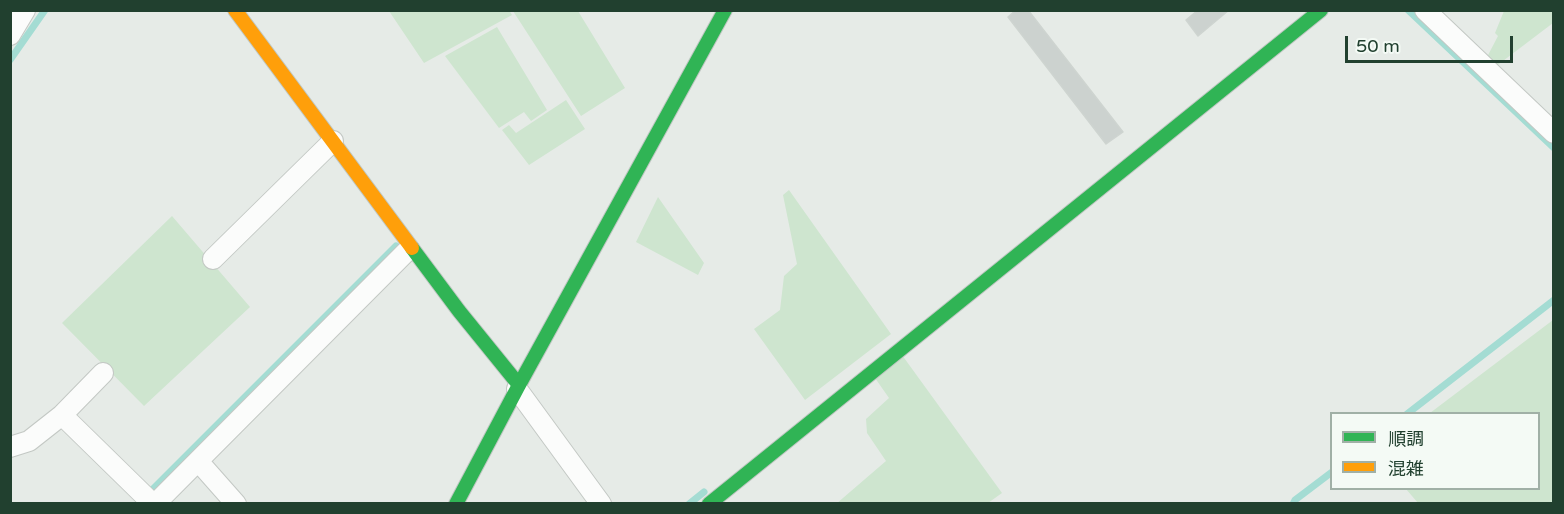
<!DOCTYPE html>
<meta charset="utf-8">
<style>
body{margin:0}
#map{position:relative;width:1564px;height:514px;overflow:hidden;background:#e6ebe7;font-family:"Varela Round","Noto Sans JP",sans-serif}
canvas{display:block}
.frame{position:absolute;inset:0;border:12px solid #21402f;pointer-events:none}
.legend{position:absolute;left:1330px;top:412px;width:210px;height:78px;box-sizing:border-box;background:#f4faf5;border:2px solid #a0b0a6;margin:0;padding:8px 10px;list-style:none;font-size:18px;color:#21402f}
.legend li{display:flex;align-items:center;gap:12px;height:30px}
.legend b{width:30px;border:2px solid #a0b0a6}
.scale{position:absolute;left:1345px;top:36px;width:168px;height:27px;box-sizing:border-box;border:3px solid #21402f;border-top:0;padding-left:8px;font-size:18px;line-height:21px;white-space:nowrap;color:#21402f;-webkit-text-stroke:4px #f4faf5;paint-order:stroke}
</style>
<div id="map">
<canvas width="1564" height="514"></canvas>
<div class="frame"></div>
<ul class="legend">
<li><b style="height:8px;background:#30b455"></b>順調</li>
<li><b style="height:8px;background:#ff9f0a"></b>混雑</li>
</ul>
<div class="scale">50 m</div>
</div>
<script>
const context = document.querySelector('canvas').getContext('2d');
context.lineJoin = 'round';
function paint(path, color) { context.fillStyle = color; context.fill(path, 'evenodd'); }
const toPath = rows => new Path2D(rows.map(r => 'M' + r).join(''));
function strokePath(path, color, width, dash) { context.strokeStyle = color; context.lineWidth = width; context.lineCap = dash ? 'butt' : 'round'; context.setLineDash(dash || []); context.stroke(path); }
paint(toPath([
 [509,10,512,15,424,63,389,11],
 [513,11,578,11,625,88,581,116],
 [1504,11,1553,11,1553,23,1495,67,1486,59,1498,36,1495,33],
 [497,27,547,110,531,121,524,112,499,128,445,56],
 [566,100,585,129,529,165,502,130,509,125,516,133],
 [789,190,891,334,805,400,754,329,780,310,784,276,797,264,783,195],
 [658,197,704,263,698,275,636,242],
 [172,216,250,307,144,406,62,323],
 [1553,320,1553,503,1418,503,1406,489,1538,488,1538,414,1430,413],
 [902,355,1002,493,988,503,836,504,886,461,867,433,866,419,889,398,875,378]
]), '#cee5cf');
strokePath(toPath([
 [1408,10,1554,148],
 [10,60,45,10],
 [1407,414,1554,300],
 [147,495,396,246],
 [689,504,704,492],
 [1293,504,1295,500,1332,472]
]), '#a4dcd3', 7);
const building = toPath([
 [1016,10,1028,10,1123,132,1106,144,1008,17,1016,10],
 [1198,10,1229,10,1198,36,1186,20,1198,10]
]);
paint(building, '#ccd2cf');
strokePath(building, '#ced4d0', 1.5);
const street = toPath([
 [1425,10,1554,133],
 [10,35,25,10],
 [213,259,333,141],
 [517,389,601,504],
 [62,415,103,373],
 [10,447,29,441,62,415,153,504],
 [198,461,236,504],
 [155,504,409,249]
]);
const fast = toPath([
 [412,248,459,311,519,385],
 [456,504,519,385,725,10],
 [709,504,1321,10]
]);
const slow = toPath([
 [235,10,412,248]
]);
strokePath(street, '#c3c8c4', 22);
strokePath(fast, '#bfc7c2', 16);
strokePath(slow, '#bfc7c2', 16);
strokePath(street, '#fbfcfb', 20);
strokePath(fast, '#30b455', 14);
strokePath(slow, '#ff9f0a', 14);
</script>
